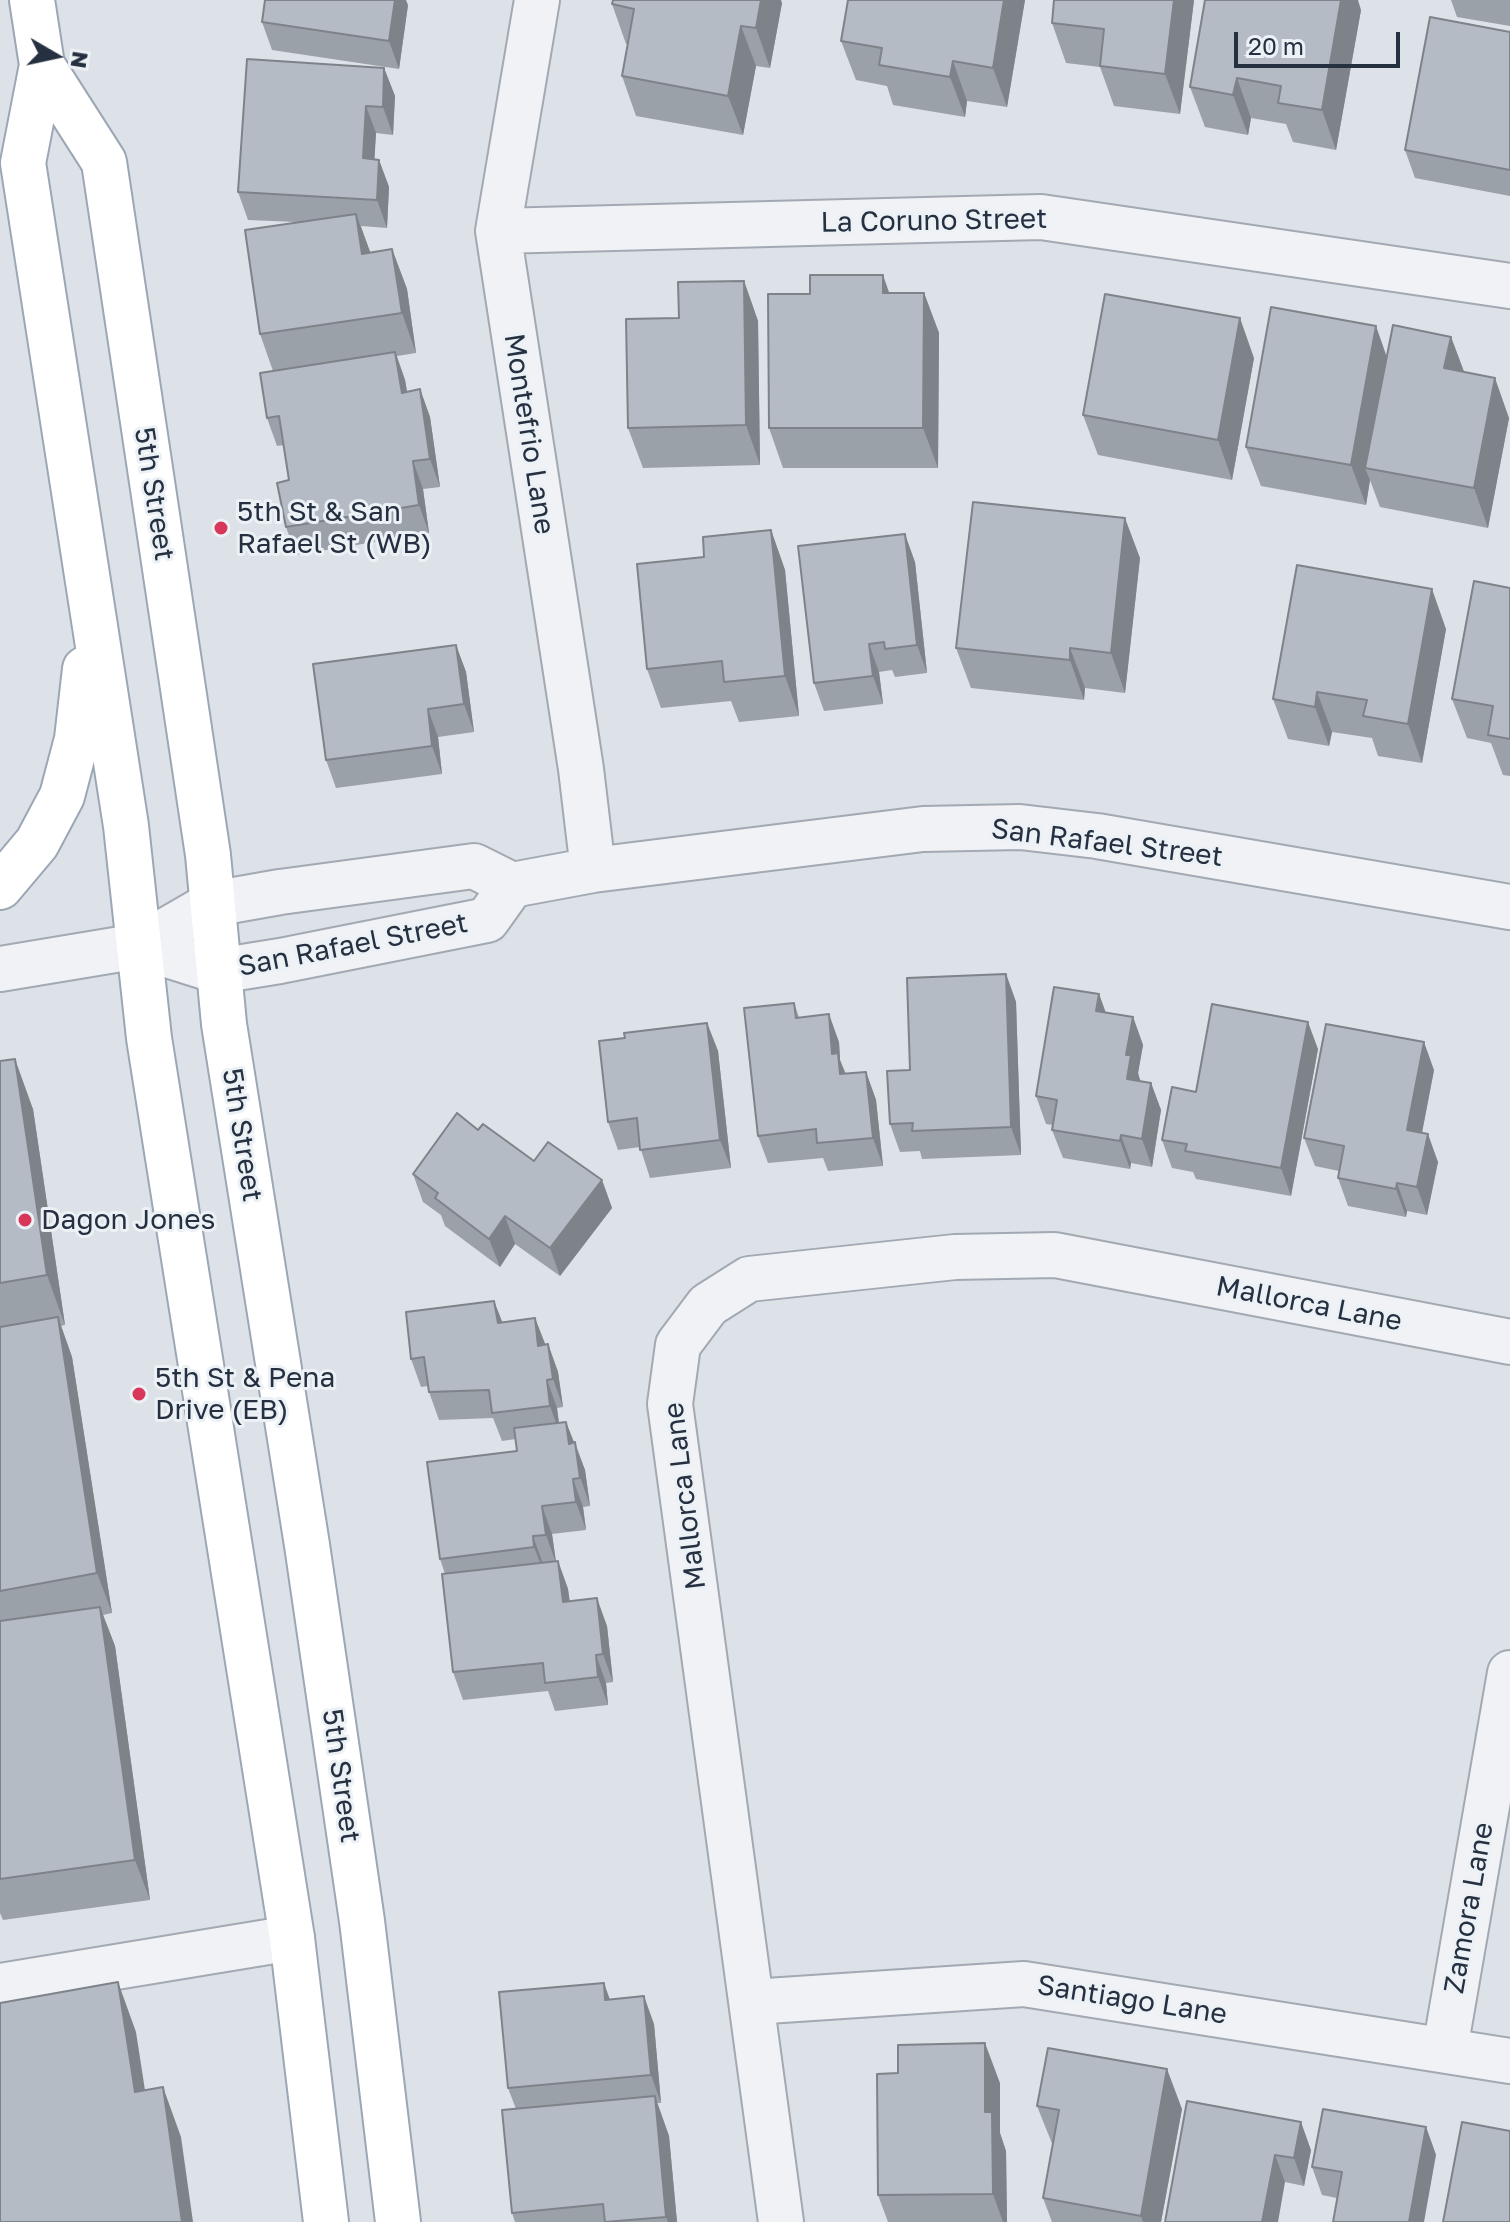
<!DOCTYPE html>
<style>
body{margin:0}
#map{position:relative;width:1510px;height:2222px;overflow:hidden;background:#dde2e8;font-family:"Golos Text",sans-serif}
canvas{display:block}
.north{position:absolute;left:16px;top:16px;width:80px;height:80px;-webkit-text-stroke:6px #ecf1f6;paint-order:stroke;rotate:99deg;font-size:22px;font-weight:700;line-height:32px;text-align:center;color:#253040}
.north::after{content:'';display:block;margin:auto;width:28px;height:36px;background:#253040;clip-path:polygon(50% 0,100% 100%,50% 72%,0 100%)}
.scale{position:absolute;left:1234px;top:32px;width:166px;height:36px;box-sizing:border-box;border:4px solid #253040;border-top:0;padding-left:10px;font-size:24px;line-height:28px;white-space:nowrap;color:#253040;-webkit-text-stroke:6px #ecf1f6;paint-order:stroke}
</style>
<div id="map">
<canvas width="1510" height="2222"></canvas>
<div class="north">N</div>
<div class="scale">20 m</div>
</div>
<script>
const context = document.querySelector('canvas').getContext('2d');
context.lineJoin = 'round';
const toPath = rows => new Path2D(rows.map(r => 'M' + r).join(''));
function strokePath(path, color, width, dash) { context.strokeStyle = color; context.lineWidth = width; context.lineCap = dash ? 'butt' : 'round'; context.setLineDash(dash || []); context.stroke(path); }
function paint(path, color) { context.fillStyle = color; context.fill(path, 'evenodd'); }
function write(font, color, halo, rows, align = 'center') {
  context.font = font + ' "Golos Text",sans-serif'; context.lineWidth = 6; context.setLineDash([]); context.textBaseline = 'middle'; context.strokeStyle = halo; context.fillStyle = color; for (const [text, x, y, turn = 0] of rows) {
    context.save(); context.translate(x, y); context.rotate((+turn || 0) * Math.PI / 180); context.textAlign = isNaN(turn) ? turn : align; if (halo) context.strokeText(text, 0, 0); context.fillText(text, 0, 0); context.restore();
  }
}
const minor = toPath([
 [537,0,498,231,581,769,593,870],
 [498,231,1041,217,1510,286],
 [139,946,218,971,280,961,487,920,512,885],
 [0,969,139,946,212,904,280,892,474,866,512,885,593,870,923,829,1020,827,1097,836,1510,907],
 [0,1986,292,1938],
 [752,2002,1024,1984,1510,2061],
 [1445,2049,1510,1673],
 [781,2222,670,1404,678,1345,708,1305,749,1279,955,1257,1055,1255,1510,1342]
]);
const major = toPath([
 [32,0,42,65,23,163,126,826,149,1038,292,1938,326,2222],
 [42,65,104,162,208,855,224,1024,307,1545,362,1921,398,2222],
 [0,887,37,843,62,796,77,739,85,669]
]);
strokePath(minor, '#a2a9b2', 48);
strokePath(major, '#9ba7b5', 48);
strokePath(minor, '#f0f2f6', 44);
strokePath(major, '#fff', 44);
paint(toPath([
 [848,0,1025,0,1007,107,967,101,965,117,893,105,887,86,856,80,841,41],
 [1194,0,1180,114,1114,106,1100,67,1066,63,1052,23],
 [1451,0,1510,0,1510,26,1457,17],
 [782,3,770,68,756,66,743,135,636,116,622,76,628,44,626,44,612,4],
 [408,5,399,69,272,50,262,22],
 [1361,10,1336,150,1293,142,1286,124,1251,118,1248,135,1205,127,1190,87],
 [1510,32,1510,196,1415,178,1405,150],
 [384,68,395,96,393,135,376,133,374,159,379,160,389,187,387,228,361,226,370,253,392,249,407,289,416,353,397,356,405,380,407,392,420,389,430,417,440,487,423,489,429,533,296,555,286,527,289,480,284,445,277,446,267,418,273,371,260,334,296,222,248,220,238,192],
 [744,281,758,321,760,465,643,468,628,428,679,318],
 [889,293,924,293,939,333,938,468,783,468,769,428],
 [1451,337,1464,372,1509,418,1488,528,1380,507,1370,480,1366,505,1261,486,1246,447,1387,356],
 [1254,358,1232,480,1098,455,1083,415],
 [771,530,785,570,799,716,739,722,731,701,661,708,647,669,704,557],
 [1140,558,1125,693,1085,688,1084,700,971,688,956,648],
 [915,562,927,673,895,677,892,670,879,672,883,704,824,711,814,683],
 [1510,588,1510,776,1503,775,1491,743,1467,738,1452,699],
 [1446,629,1422,763,1378,756,1372,738,1332,732,1329,746,1288,739,1273,699],
 [456,645,466,672,474,732,438,737,442,774,336,788,326,760],
 [1006,974,1016,1002,1021,1155,922,1159,920,1151,900,1152,890,1124,910,1070],
 [1099,994,1106,1013,1133,1017,1143,1045,1138,1073,1140,1081,1151,1083,1161,1110,1152,1167,1131,1163,1130,1169,1063,1158,1052,1130,1053,1125,1046,1124,1036,1096],
 [794,1003,799,1017,839,1042,840,1060,846,1074,866,1072,876,1100,883,1166,828,1171,823,1158,768,1163,758,1136],
 [707,1023,718,1051,731,1168,650,1178,640,1147,618,1150,608,1122,625,1038],
 [1318,1049,1291,1196,1196,1179,1193,1172,1172,1168,1162,1140,1196,1092],
 [0,1061,33,1109,65,1325,61,1326,72,1357,112,1613,103,1615,115,1646,150,1900,3,1920,0,1913],
 [1434,1070,1422,1133,1438,1162,1427,1215,1407,1211,1406,1217,1348,1206,1338,1178,1339,1171,1315,1166,1304,1138],
 [478,1130,534,1161,602,1180,612,1208,560,1276,515,1244,500,1267,445,1226,441,1215,423,1202,413,1174],
 [494,1301,502,1322,535,1318,545,1345,548,1344,558,1372,563,1407,557,1408,559,1423,566,1422,574,1443,575,1442,585,1470,590,1506,583,1507,586,1530,552,1534,556,1561,558,1561,568,1589,570,1602,607,1626,613,1682,606,1683,608,1705,555,1711,548,1691,463,1700,453,1672,445,1574,440,1559,517,1451,516,1439,502,1441,493,1418,439,1420,429,1392,428,1386,421,1387,411,1359],
 [610,1999,654,2024,661,2103,657,2103,669,2136,677,2222,515,2222,512,2213,516,2109,508,2088],
 [1000,2083,1000,2133,1006,2151,1007,2222,888,2222,878,2195],
 [1187,2101,1311,2150,1304,2186,1285,2182],
 [1037,2106,1182,2109,1161,2222,1052,2222,1043,2198,1053,2146],
 [1426,2127,1436,2155,1337,2198,1322,2195,1312,2167]
]), '#9ba1a9');
paint(toPath([
 [395,0,406,0,408,5,399,69,389,41],
 [761,0,781,0,782,3,770,68,756,28],
 [1004,0,1025,0,1007,107,993,68],
 [1174,0,1194,0,1180,114,1165,74],
 [1341,0,1358,0,1361,10,1336,150,1322,110],
 [741,26,756,66,743,135,728,96],
 [953,61,967,101,965,117,950,77],
 [384,68,395,96,393,135,383,107],
 [1237,78,1251,118,1248,135,1233,95],
 [366,106,376,133,373,186,363,158],
 [379,160,389,187,387,228,377,200],
 [356,214,371,254,362,254],
 [392,249,407,289,416,353,402,313],
 [883,275,897,315,883,293],
 [744,281,758,321,760,465,746,425],
 [924,293,939,333,938,468,923,428],
 [1240,318,1254,358,1232,480,1218,440],
 [1376,326,1390,366,1365,468,1370,480,1366,505,1351,465],
 [1451,337,1466,377,1444,368],
 [395,352,405,380,412,421,402,393],
 [1495,378,1509,418,1488,528,1474,488],
 [420,389,430,417,440,487,430,459],
 [413,461,423,489,429,533,419,505],
 [1125,518,1140,558,1125,693,1111,653],
 [771,530,785,570,799,716,785,676],
 [905,534,915,562,927,673,917,645],
 [1432,589,1446,629,1422,763,1408,724],
 [869,644,879,672,883,704,873,676],
 [456,645,466,672,474,732,464,704],
 [1070,648,1085,688,1084,700,1070,660],
 [1317,692,1332,732,1329,746,1315,707],
 [428,709,438,737,442,774,432,746],
 [1006,974,1016,1002,1021,1155,1011,1127],
 [1099,994,1109,1022,1096,1011],
 [829,1014,839,1042,840,1060,848,1081,851,1102,832,1054],
 [1133,1017,1143,1045,1138,1073,1141,1083,1127,1079,1126,1055],
 [1308,1022,1318,1049,1291,1196,1281,1168],
 [707,1023,718,1051,731,1168,720,1140],
 [1424,1042,1434,1070,1417,1158,1407,1130],
 [15,1059,33,1109,65,1325,47,1275],
 [866,1072,876,1100,883,1166,873,1138],
 [1151,1083,1161,1110,1152,1167,1142,1139],
 [1428,1134,1438,1162,1427,1215,1417,1187],
 [1121,1135,1131,1163,1130,1169,1120,1141],
 [602,1180,612,1208,560,1276,550,1248],
 [1397,1183,1407,1211,1406,1217,1396,1189],
 [505,1216,515,1244,500,1267,489,1239],
 [494,1301,505,1329,498,1323],
 [58,1317,72,1357,112,1613,97,1573],
 [535,1318,546,1346,538,1346],
 [548,1344,558,1372,563,1407,553,1379],
 [547,1380,557,1408,560,1434,550,1406],
 [566,1422,585,1470,590,1506,569,1444],
 [573,1479,583,1507,586,1530,576,1502],
 [542,1506,552,1534,556,1563,546,1535],
 [533,1536,543,1564,545,1575,534,1547],
 [558,1561,568,1589,573,1630,563,1602],
 [597,1598,607,1626,613,1682,603,1654],
 [100,1607,115,1646,150,1900,135,1860],
 [596,1655,606,1683,608,1705,598,1677],
 [118,1982,136,2032,153,2142,135,2092],
 [604,1983,614,2011,605,2000],
 [644,1996,654,2024,661,2103,651,2075],
 [985,2043,1000,2083,1000,2133,1006,2151,1007,2222,1003,2222,993,2194,985,2112],
 [1167,2069,1182,2109,1161,2222,1143,2222,1141,2216],
 [163,2087,181,2137,193,2222,182,2222],
 [655,2096,669,2136,677,2222,668,2222,666,2217],
 [1301,2122,1311,2150,1304,2186,1294,2158],
 [1426,2127,1436,2155,1424,2222,1409,2222],
 [1275,2155,1285,2182,1278,2222,1262,2222]
]), '#7e838a');
const building = toPath([
 [265,0,395,0,389,41,262,22,265,0],
 [613,0,761,0,756,28,741,26,728,96,622,76,634,9,612,4,613,0],
 [848,0,1004,0,993,68,953,61,950,77,879,65,882,48,841,41,848,0],
 [1054,0,1174,0,1165,74,1100,66,1104,29,1052,23,1054,0],
 [1205,0,1341,0,1322,110,1278,103,1281,86,1237,78,1233,95,1190,87,1205,0],
 [1430,17,1510,32,1510,170,1405,150,1430,17],
 [247,59,384,68,383,107,366,106,363,158,379,160,377,200,238,192,247,59],
 [356,214,362,254,392,249,402,313,260,334,245,230,356,214],
 [810,275,883,275,883,293,924,293,923,428,769,428,768,294,810,294,810,275],
 [744,281,746,425,628,428,626,319,679,318,678,282,744,281],
 [1105,294,1240,318,1218,440,1083,415,1105,294],
 [1271,307,1376,326,1351,465,1246,447,1271,307],
 [1393,325,1451,337,1444,368,1495,378,1474,488,1365,468,1393,325],
 [395,352,402,393,420,389,430,459,413,461,419,505,286,527,277,483,289,480,279,416,267,418,260,373,395,352],
 [973,502,1125,518,1111,653,1070,648,1070,660,956,648,973,502],
 [771,530,785,676,724,682,722,661,647,669,637,564,704,557,703,537,771,530],
 [905,534,917,645,885,649,884,642,869,644,873,676,814,683,798,546,905,534],
 [1297,565,1432,589,1408,724,1363,716,1367,700,1317,692,1315,707,1273,699,1297,565],
 [1474,581,1510,588,1510,739,1488,735,1493,706,1452,699,1474,581],
 [456,645,464,704,428,709,432,746,326,760,313,664,456,645],
 [1006,974,1011,1127,912,1131,913,1123,890,1124,887,1071,910,1070,907,978,1006,974],
 [1054,987,1099,994,1096,1011,1133,1017,1126,1055,1131,1055,1127,1079,1151,1083,1142,1139,1121,1135,1120,1141,1052,1130,1057,1100,1036,1096,1054,987],
 [794,1003,796,1018,829,1014,832,1054,838,1053,840,1074,866,1072,873,1138,817,1143,816,1129,758,1136,744,1008,794,1003],
 [1212,1004,1308,1022,1281,1168,1185,1151,1187,1144,1162,1140,1172,1087,1196,1092,1212,1004],
 [707,1023,720,1140,640,1150,637,1118,608,1122,599,1041,625,1038,624,1033,707,1023],
 [1326,1024,1424,1042,1407,1130,1428,1134,1417,1187,1397,1183,1396,1189,1338,1178,1344,1146,1304,1138,1326,1024],
 [15,1059,47,1275,0,1283,0,1061,15,1059],
 [457,1113,478,1130,483,1124,534,1161,548,1142,602,1180,550,1248,505,1216,489,1239,435,1198,438,1193,413,1174,457,1113],
 [494,1301,498,1323,535,1318,538,1346,548,1344,553,1379,547,1380,550,1406,492,1413,489,1390,429,1392,424,1357,411,1359,406,1312,494,1301],
 [58,1317,97,1573,0,1591,0,1327,58,1317],
 [566,1422,569,1444,575,1442,580,1478,573,1479,576,1502,542,1506,546,1535,533,1536,534,1547,440,1559,427,1462,517,1451,514,1428,566,1422],
 [558,1561,563,1602,597,1598,603,1654,596,1655,598,1677,545,1683,543,1663,453,1672,442,1574,558,1561],
 [100,1607,135,1860,0,1879,0,1621,100,1607],
 [118,1982,135,2092,163,2087,182,2222,0,2222,0,2003,118,1982],
 [604,1983,605,2000,644,1996,651,2075,508,2088,499,1992,604,1983],
 [985,2043,985,2112,992,2112,993,2194,878,2195,877,2074,898,2073,898,2045,985,2043],
 [1048,2048,1167,2069,1141,2216,1043,2198,1059,2110,1037,2106,1048,2048],
 [655,2096,666,2217,605,2222,603,2204,512,2213,502,2110,655,2096],
 [1187,2101,1301,2122,1294,2158,1275,2155,1262,2222,1165,2222,1187,2101],
 [1323,2109,1426,2127,1409,2222,1333,2222,1342,2172,1312,2167,1323,2109],
 [1462,2122,1510,2131,1510,2222,1443,2222,1462,2122]
]);
paint(building, '#b4bbc5');
strokePath(building, '#7e838a', 2);
for (const [x, y, r, color] of [
 [221,528,8,"#d83759"],
 [25,1220,8,"#d83759"],
 [139,1394,8,"#d83759"]
]) { const dot = new Path2D(); dot.arc(x, y, r, 0, 2 * Math.PI); context.fillStyle = color; context.fill(dot); strokePath(dot, '#ecf1f6', 3); }
write('28px', '#253040', '#ecf1f6', [
 ["La Coruno Street",934,221,-1],
 ["Montefrio Lane",529,434,81],
 ["5th Street",154,494,81],
 ["San Rafael Street",1107,843,7],
 ["San Rafael Street",353,945,-11],
 ["5th Street",242,1135,81],
 ["Mallorca Lane",1309,1304,11],
 ["Mallorca Lane",685,1496,-97],
 ["5th Street",341,1776,82],
 ["Zamora Lane",1469,1908,-80],
 ["Santiago Lane",1132,2000,9]
]);
write('28px', '#253040', '#ecf1f6', [
 ["5th St & San",237,512],
 ["Rafael St (WB)",237,544],
 ["Dagon Jones",41,1220],
 ["5th St & Pena",155,1378],
 ["Drive (EB)",155,1410]
], 'left');
</script>
